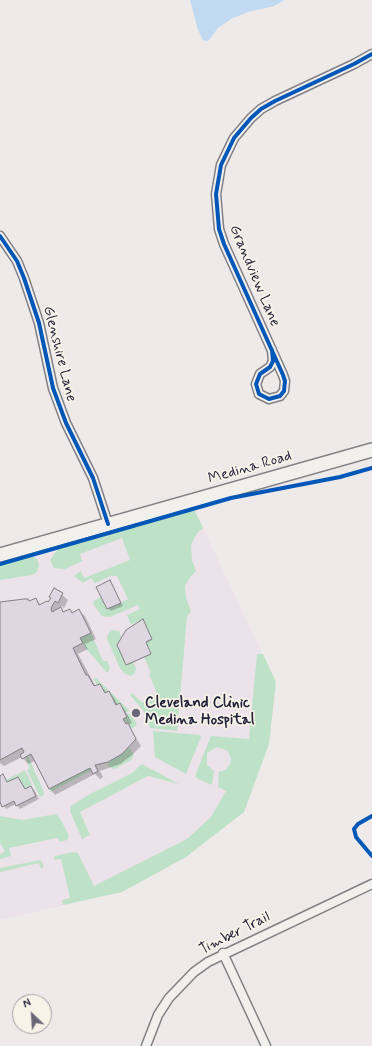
<!DOCTYPE html>
<style>
body{margin:0}
#map{position:relative;width:372px;height:1046px;overflow:hidden;background:#efeaea;font-family:Mynerve,sans-serif}
canvas{display:block}
.north{position:absolute;left:12px;top:994px;width:40px;height:40px;box-sizing:border-box;background:#f7f3e8;border:1px solid #a29fa3;border-radius:50%;rotate:335deg;font-size:11px;font-weight:700;line-height:16px;text-align:center;color:#22223b}
.north::after{content:'';display:block;margin:auto;width:14px;height:18px;background:#6a6878;clip-path:polygon(50% 0,100% 100%,50% 72%,0 100%)}
</style>
<div id="map">
<canvas width="372" height="1046"></canvas>
<div class="north">N</div>
</div>
<script>
const context = document.querySelector('canvas').getContext('2d');
context.lineJoin = 'round';
function paint(path, color) { context.fillStyle = color; context.fill(path, 'evenodd'); }
const toPath = rows => new Path2D(rows.map(r => 'M' + r).join(''));
function strokePath(path, color, width, dash) { context.strokeStyle = color; context.lineWidth = width; context.lineCap = dash ? 'butt' : 'round'; context.setLineDash(dash || []); context.stroke(path); }
function write(font, color, halo, rows, align = 'center') {
  context.font = font + ' Mynerve,sans-serif'; context.lineWidth = 3.5; context.setLineDash([]); context.textBaseline = 'middle'; context.strokeStyle = halo; context.fillStyle = color; for (const [text, x, y, turn = 0] of rows) {
    context.save(); context.translate(x, y); context.rotate((+turn || 0) * Math.PI / 180); context.textAlign = isNaN(turn) ? turn : align; if (halo) context.strokeText(text, 0, 0); context.fillText(text, 0, 0); context.restore();
  }
}
paint(toPath([
 [196,513,276,682,269,744,244,812,186,857,122,892,0,920,0,567]
]), '#ece2ea');
paint(toPath([
 [194,509,203,528,197,533,191,545,192,560,196,571,190,577,185,586,186,598,191,611,187,617,177,731,150,728,143,710,130,695,132,693,143,703,158,696,149,674,151,673,144,657,151,654,146,642,152,639,143,619,131,625,127,615,140,609,138,605,110,617,102,616,93,604,95,600,101,597,107,609,128,599,117,576,111,576,95,583,91,578,83,583,74,576,81,571,84,578,130,560,122,538,80,554,82,561,65,569,54,568,50,560,61,545],
 [29,554,37,559,39,565,37,572,32,575,0,580,0,562],
 [112,630,119,631,121,636,117,645,126,665,133,662,136,668,135,673,131,676,125,674,120,668,107,639,108,634],
 [91,633,103,661,107,661,110,668,108,672,106,672,85,647,80,638],
 [257,654,263,654,276,682,269,744,244,812,186,857,122,892,63,905,62,900,70,898,61,859,53,860,55,856,73,852,78,853,94,886,187,839,211,817,226,791,218,787,219,772,225,770,230,764,231,759,228,751,217,747,207,753,207,765,214,771,212,785,198,779,195,776,211,736,249,739],
 [96,678,129,710,129,711,125,713,120,703,116,705,109,691,105,693,100,684,97,685,94,679],
 [131,713,137,725,131,729,126,724,123,719,127,717,126,715],
 [153,731,200,735,201,737,186,774,155,757],
 [129,747,134,755,131,760,115,769,109,767,107,762,122,754],
 [28,756,44,792,44,795,40,797,27,770,30,768,25,757],
 [142,764,179,784,148,776,80,812,90,835,82,839,70,811,71,806,90,794,132,773],
 [90,768,92,770,50,792,49,789],
 [25,770,32,785,25,789,18,777,7,782,6,780],
 [56,814,61,820,69,836,67,840,60,842,57,838,9,848,11,856,0,859,0,854,5,851,0,843,0,816,22,820],
 [41,860,44,866,41,869,39,863,0,872,0,868]
]), '#bee2c7');
paint(toPath([
 [190,0,285,0,274,6,248,12,231,19,218,28,208,41,203,40,198,30]
]), '#c1daf2');
paint(toPath([
 [110,582,123,606,111,611,108,608],
 [55,589,68,600,64,608,62,606,60,608,65,613,70,610,73,614,79,611,85,616,96,639,85,644,88,649,78,654,96,687,100,685,107,693,109,692,114,698,118,705,120,704,125,710,132,723,128,725,141,746,131,756,120,764,100,771,103,777,100,779,95,774,55,795,50,789,35,761,28,764,22,757,4,766,0,763,0,603,30,602,35,599,41,605,48,604],
 [143,621,152,640,146,643,151,654,128,665],
 [3,775,8,783,18,778,25,790,31,787,34,790,39,799,20,809,16,804,6,809,0,800,0,777]
]), '#0003');
const building = toPath([
 [110,580,121,603,107,609,96,587,110,580],
 [54,588,63,593,58,603,55,601,51,608,52,612,61,607,63,612,70,609,72,613,79,609,91,633,80,638,83,643,73,648,86,675,88,675,94,686,100,684,105,693,109,691,116,705,120,703,127,717,123,719,126,724,128,723,136,739,122,754,108,762,95,765,98,771,93,774,90,768,49,789,31,754,22,759,20,755,24,752,22,748,0,760,0,602,24,599,28,599,29,601,36,598,39,605,47,601,48,602,51,598,49,597,54,588],
 [143,619,152,639,146,642,151,654,126,665,117,645,126,630,143,619],
 [3,774,7,782,18,777,25,789,31,786,36,796,16,806,14,801,2,807,0,802,0,776,3,774]
]);
paint(building, '#ded6e0');
strokePath(building, '#838085', 1);
const minor = toPath([
 [0,236,17,261,24,278,39,323,53,388,66,423,93,478,108,524],
 [272,350,273,361,270,367,260,374,256,384,259,394,269,399,280,396,284,391,285,381,283,375,224,244,219,229,216,194,221,165,234,138,251,118,261,109,275,101,354,64,372,54],
 [223,953,266,1046],
 [146,1046,158,1015,169,998,194,972,208,962,372,884]
]);
const trunk = toPath([
 [0,555,372,450]
]);
strokePath(minor, '#838085', 11);
strokePath(trunk, '#838085', 16);
strokePath(minor, '#f2f0ed', 8);
strokePath(trunk, '#f2f0ed', 13);
strokePath(toPath([
 [0,236,17,261,24,278,39,323,53,388,66,423,93,478,108,524],
 [272,350,273,361,270,367,260,374,256,384,259,394,269,399,280,396,284,391,285,381,283,375,224,244,219,229,216,194,221,165,234,138,251,118,261,109,275,101,354,64,372,54],
 [0,564,231,498,340,477,372,468],
 [372,816,358,824,354,829,356,837,372,856]
]), '#0057b8', 4);
for (const [x, y, r, color] of [
 [136,713,5,"#6a6878"]
]) { const dot = new Path2D(); dot.arc(x, y, r, 0, 2 * Math.PI); context.fillStyle = color; context.fill(dot); strokePath(dot, '#f7f3e8', 1.5); }
write('15px', '#22223b', '#f7f3e8', [
 ["Grandview Lane",254,276,67],
 ["Glenshire Lane",59,354,76],
 ["Medina Road",250,468,-16],
 ["Timber Trail",235,934,-27]
]);
write('bold 15px', '#22223b', '#f7f3e8', [
 ["Cleveland Clinic",145,704],
 ["Medina Hospital",145,721]
], 'left');
</script>
